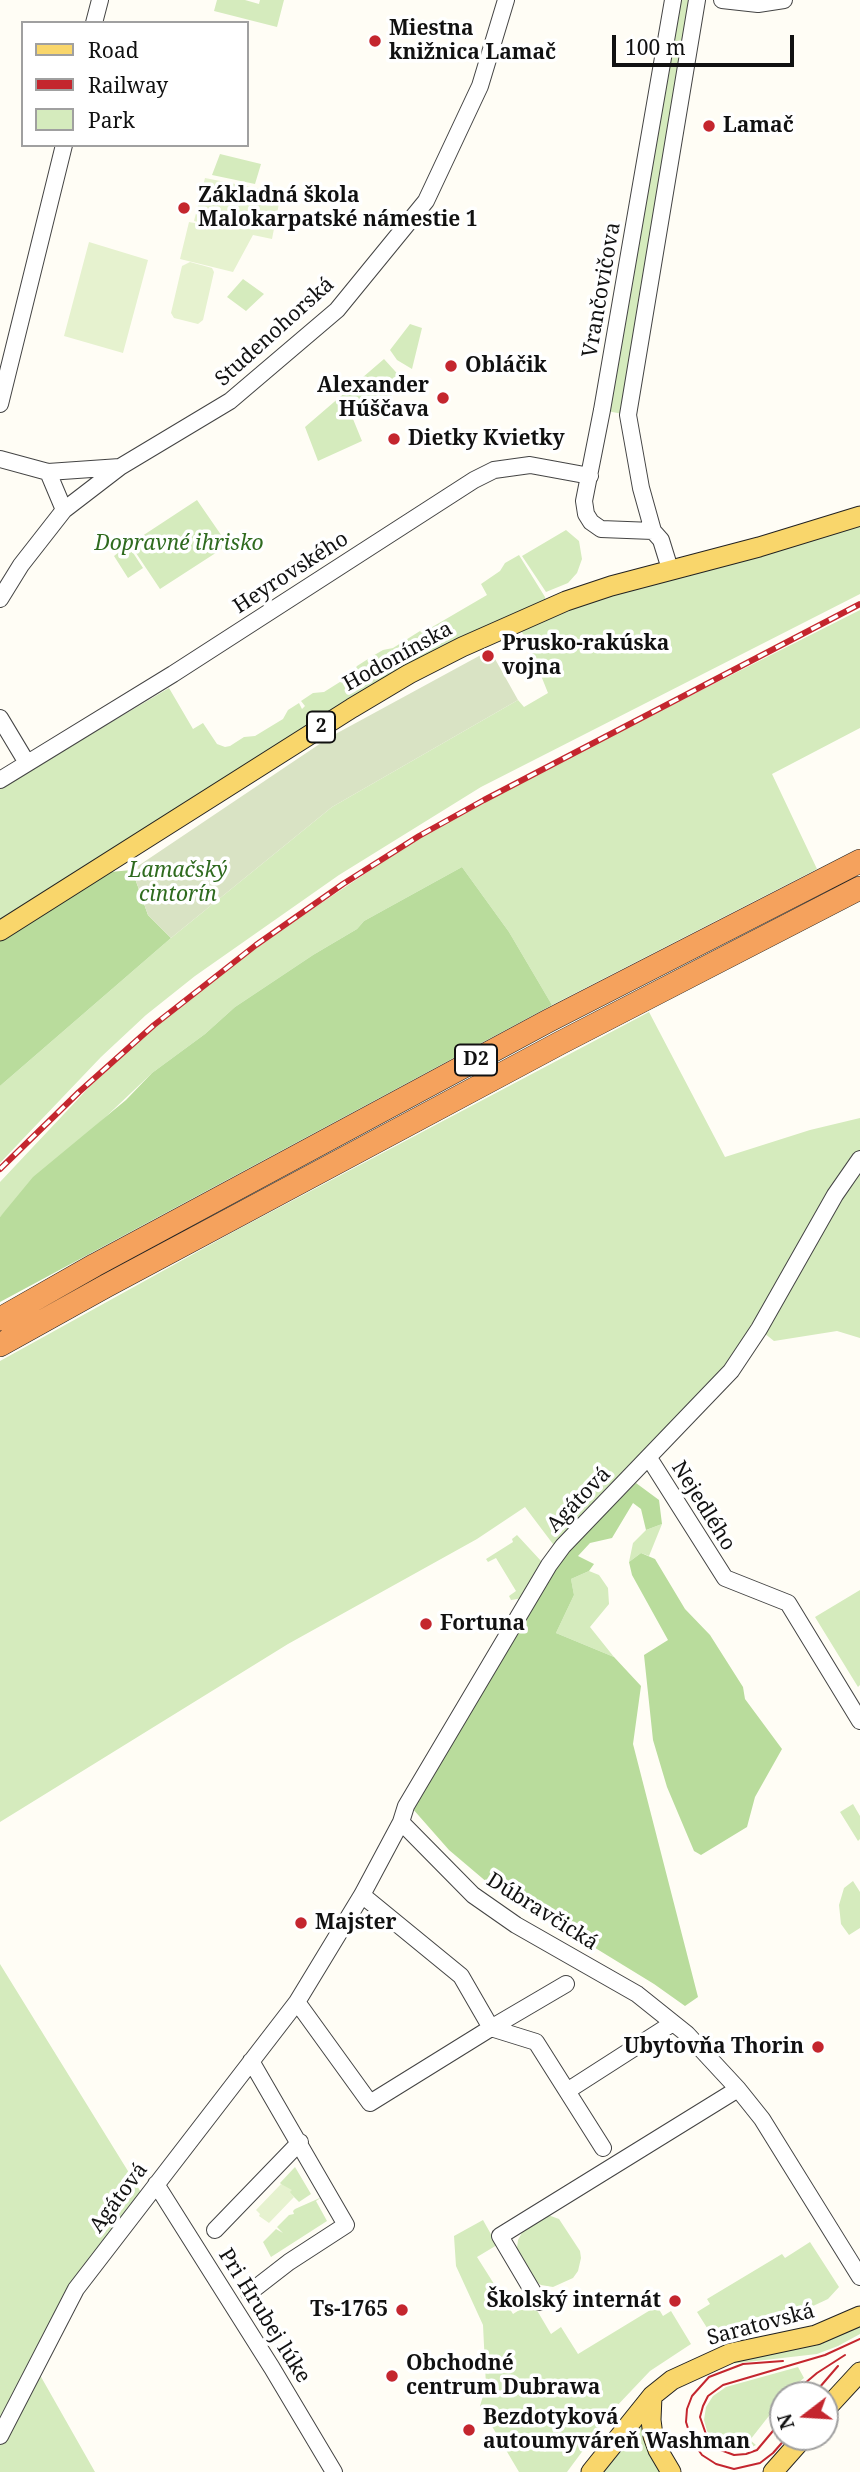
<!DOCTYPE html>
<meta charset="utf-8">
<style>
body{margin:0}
#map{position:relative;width:860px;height:2472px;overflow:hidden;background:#fffdf5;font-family:"Noto Serif",serif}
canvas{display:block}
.legend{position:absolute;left:21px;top:21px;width:228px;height:126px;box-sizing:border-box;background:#fff;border:2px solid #a0a0a0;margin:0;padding:9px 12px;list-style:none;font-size:21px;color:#111}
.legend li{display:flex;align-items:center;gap:14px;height:35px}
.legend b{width:35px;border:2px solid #a0a0a0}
.north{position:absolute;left:769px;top:2381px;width:70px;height:70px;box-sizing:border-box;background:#fff;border:2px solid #a0a0a0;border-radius:50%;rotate:253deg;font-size:19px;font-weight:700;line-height:28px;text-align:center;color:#111}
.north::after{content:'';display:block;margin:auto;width:24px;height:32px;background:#c4262e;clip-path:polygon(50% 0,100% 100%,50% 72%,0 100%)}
.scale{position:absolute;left:612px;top:35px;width:182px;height:32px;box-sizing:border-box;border:4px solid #111;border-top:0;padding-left:9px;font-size:21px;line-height:24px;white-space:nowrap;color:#111;-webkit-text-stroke:5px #fff;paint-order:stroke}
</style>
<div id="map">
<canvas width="860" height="2472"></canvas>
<ul class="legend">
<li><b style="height:9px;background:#f9d66b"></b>Road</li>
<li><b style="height:9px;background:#c4262e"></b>Railway</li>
<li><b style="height:19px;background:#d5ebbd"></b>Park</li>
</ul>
<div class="north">N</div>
<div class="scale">100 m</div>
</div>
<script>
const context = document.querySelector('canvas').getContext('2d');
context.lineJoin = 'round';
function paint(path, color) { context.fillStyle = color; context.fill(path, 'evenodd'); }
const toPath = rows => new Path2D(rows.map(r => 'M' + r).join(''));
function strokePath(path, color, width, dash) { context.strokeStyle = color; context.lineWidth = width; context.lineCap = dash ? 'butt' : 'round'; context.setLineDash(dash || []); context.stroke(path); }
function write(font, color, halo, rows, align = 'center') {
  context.font = font + ' "Noto Serif",serif'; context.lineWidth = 7; context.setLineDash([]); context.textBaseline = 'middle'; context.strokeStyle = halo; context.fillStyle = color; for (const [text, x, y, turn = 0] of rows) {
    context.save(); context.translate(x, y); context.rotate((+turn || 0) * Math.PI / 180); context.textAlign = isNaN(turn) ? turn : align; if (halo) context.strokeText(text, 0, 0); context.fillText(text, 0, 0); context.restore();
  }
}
paint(toPath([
 [217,0,245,0,259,4,260,0,284,0,277,27,214,11],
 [673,0,697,0,628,415,602,410],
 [220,154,261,164,255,184,212,175],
 [243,279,264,294,246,311,227,297],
 [410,324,422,328,412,369,397,360,390,350],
 [384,359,405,382,397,392,353,419,362,441,318,461,305,427],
 [197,500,228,545,160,589,130,544],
 [860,516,860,594,481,787,339,875,195,976,146,1015,101,1057,0,1163,0,1086,171,938,332,807,518,700,524,707,548,693,530,648,517,622,462,647,0,929,0,788,169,688,193,729,203,723,217,744,225,747,230,746,244,737,255,736,283,719,288,710,299,703,302,709,305,706,301,701,313,693,324,692,351,675,357,666,368,659,371,663,374,661,371,657,383,650,393,648,420,631,422,633,487,595,481,584,500,571,505,563,519,555,545,597,547,608],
 [566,530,579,541,582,559,577,573,568,583,546,592,522,556],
 [128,545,143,568,128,578,114,556],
 [860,610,860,728,772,774,817,869,552,1005,509,932,462,867,364,921,357,929,313,955,235,1007,205,1034,152,1073,0,1217,0,1182,111,1064,201,988,284,928,420,837,488,798],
 [649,1012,725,1157,810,1130,860,1118,860,1338,837,1331,774,1341,759,1329,559,1552,525,1507,477,1539,288,1644,0,1822,0,1361,235,1231],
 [662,1524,649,1556,641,1553,629,1562,633,1543,646,1530],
 [517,1535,542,1562,523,1598,511,1600,509,1596,516,1591,496,1558,488,1562,486,1559,513,1542,512,1539],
 [589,1571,599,1575,608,1588,609,1604,590,1627,614,1657,556,1633,574,1595,571,1579],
 [860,1590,860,1685,858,1687,815,1617],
 [853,1804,860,1816,860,1839,858,1841,840,1812],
 [853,1881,860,1892,860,1928,849,1935,841,1924,839,1905,844,1888],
 [0,1964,144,2197,76,2289,36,2368,95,2472,0,2472],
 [295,2167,311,2194,299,2202,280,2183],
 [322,2197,316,2201,327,2221,271,2257,263,2242,276,2229,283,2233,277,2227,289,2215,294,2214,293,2211,295,2209],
 [548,2215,559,2219,580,2251,581,2258,578,2271,573,2278,553,2287,541,2285,535,2281,519,2255,517,2248,518,2240,525,2227],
 [483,2220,497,2245,477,2257,513,2314,532,2302,551,2334,561,2327,578,2354,657,2306,663,2316,671,2311,691,2344,650,2371,613,2410,567,2472,519,2472,480,2406,486,2386,483,2325,456,2266,454,2236],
 [810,2242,839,2287,828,2299,813,2306,754,2318,709,2331,697,2312,710,2304,707,2299,782,2254,785,2258],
 [860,2325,860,2334,838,2346,817,2354,721,2365,819,2342],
 [798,2367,804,2378,783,2395,783,2398,750,2440,756,2445,744,2451,736,2451,716,2444,707,2431,704,2420,706,2407,713,2396,726,2387],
 [652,2396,671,2472,591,2472]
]), '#d5ebbd');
paint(toPath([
 [462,867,509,932,552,1005,0,1302,0,1217,33,1177,126,1100,152,1073,205,1034,235,1007,313,955,357,929,364,921],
 [132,870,148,915,171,938,0,1086,0,931,88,874],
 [636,1483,659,1500,662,1524,646,1530,641,1509,633,1503,612,1538,590,1543,578,1556,594,1564,589,1571,571,1579,574,1595,556,1633,614,1657,641,1686,633,1744,698,1997,685,2006,654,1984,592,1946,508,1900,449,1850,412,1808,552,1574,575,1544],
 [641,1553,655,1559,685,1609,710,1635,743,1687,745,1699,782,1749,755,1797,747,1827,701,1855,694,1851,667,1787,653,1740,644,1655,668,1640,632,1575,629,1562]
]), '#b9dc9c');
paint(toPath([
 [490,650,518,700,332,807,171,938,148,915,132,870,330,737]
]), '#d9e3c4');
paint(toPath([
 [205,178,281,193,272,239,253,235,233,272,180,259,189,222,226,229,194,221],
 [89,242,148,260,123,353,64,336],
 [190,262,212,268,214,272,203,320,198,324,174,318,171,313,182,266],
 [281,2184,292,2190,290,2192,294,2197,269,2223,259,2216,260,2214,256,2210]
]), '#e6f2cf');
const minor = toPath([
 [722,0,758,4,784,0],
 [94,23,100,0],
 [0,404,64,145],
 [0,459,48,472,64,510],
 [48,472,120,467],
 [653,531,601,529,591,522,586,514,584,501,602,410,673,0],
 [670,569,661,540,653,531,641,488,628,415,697,0],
 [0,599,21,565,64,510,120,467,230,401,337,310,426,201,480,86,506,0],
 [0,718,27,763],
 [0,780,173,674,474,480,494,470,530,465,590,476],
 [649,1458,725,1578,788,1603,860,1721],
 [401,1822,473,1895,516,1925,637,1994,687,2034,738,2089,762,2119,860,2277],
 [297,2002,370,2103,491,2028,461,1976,362,1895],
 [491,2028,536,2042,603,2148],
 [491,2028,566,1984],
 [567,2091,673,2023],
 [156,2184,272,2368,334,2472],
 [215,2230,300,2142],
 [249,2293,289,2262,346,2225,251,2061],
 [539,2302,500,2236,738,2089],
 [0,2436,76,2289,297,2002,362,1895,401,1822,406,1806,549,1565,563,1546,731,1371,759,1329,835,1195,860,1159]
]);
const major = toPath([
 [0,931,352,708,409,674,462,647,566,601,611,586,759,547,860,516],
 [652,2396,651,2420,653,2436,658,2450,671,2472],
 [825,2410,860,2372],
 [591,2472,652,2396,672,2380,731,2353,816,2335,860,2316],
 [773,2472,804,2437]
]);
const highway = toPath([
 [0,1319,95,1265,548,1021,860,861],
 [0,1345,106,1286,560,1043,860,888]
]);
strokePath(minor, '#444', 18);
strokePath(major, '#222', 21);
strokePath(highway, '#222', 24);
strokePath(minor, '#fff', 16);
strokePath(major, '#f9d66b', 19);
strokePath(highway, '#f5a25d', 23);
strokePath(toPath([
 [783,2361,743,2364,709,2377,692,2396,687,2409,686,2422,692,2441,702,2455,716,2464,734,2469,760,2463,773,2453,787,2437],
 [791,2395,817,2373,845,2355],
 [813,2395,838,2366],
 [783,2419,757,2450,746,2454,734,2455,718,2449,708,2440,700,2417,703,2406,708,2396,723,2385,825,2355,860,2339]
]), '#c4262e', 2);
const rail = toPath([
 [0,1169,79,1092,154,1025,256,945,343,884,419,836,484,800,860,604]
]);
strokePath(rail, '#c4262e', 6);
strokePath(rail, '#fff', 3.5, [10]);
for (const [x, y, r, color] of [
 [375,41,7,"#c4262e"],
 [709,126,7,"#c4262e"],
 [184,208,7,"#c4262e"],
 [451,366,7,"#c4262e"],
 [443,398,7,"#c4262e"],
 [394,439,7,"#c4262e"],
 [488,656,7,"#c4262e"],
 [426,1624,7,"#c4262e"],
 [301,1923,7,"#c4262e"],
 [818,2047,7,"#c4262e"],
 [675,2301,7,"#c4262e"],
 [402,2310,7,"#c4262e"],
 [392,2376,7,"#c4262e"],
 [469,2430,7,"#c4262e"]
]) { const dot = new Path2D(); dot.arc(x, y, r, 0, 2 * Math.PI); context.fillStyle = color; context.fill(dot); strokePath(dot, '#fff', 2.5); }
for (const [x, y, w] of [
 [321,727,28],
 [476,1060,42]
]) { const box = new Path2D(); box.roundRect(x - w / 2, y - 15.5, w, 31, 5); context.fillStyle = '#fff'; context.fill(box); strokePath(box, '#111', 2); }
write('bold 19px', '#111', null, [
 ["2",321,727],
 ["D2",476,1060]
]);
write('bold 21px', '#111', '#fff', [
 ["Miestna",389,29],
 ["knižnica Lamač",389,53],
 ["Lamač",723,126],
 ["Základná škola",198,196],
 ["Malokarpatské námestie 1",198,220],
 ["Obláčik",465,366],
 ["Alexander",429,386,"right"],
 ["Húščava",429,410,"right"],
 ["Dietky Kvietky",408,439],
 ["Prusko-rakúska",502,644],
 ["vojna",502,668],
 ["Fortuna",440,1624],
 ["Majster",315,1923],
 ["Ubytovňa Thorin",804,2047,"right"],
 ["Školský internát",661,2301,"right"],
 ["Ts-1765",388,2310,"right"],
 ["Obchodné",406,2364],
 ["centrum Dubrawa",406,2388],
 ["Bezdotyková",483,2418],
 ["autoumyváreň Washman",483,2442]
], 'left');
write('21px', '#111', '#fff', [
 ["Vrančovičova",602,290,-80],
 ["Studenohorská",275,332,-42],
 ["Heyrovského",291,573,-33],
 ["Hodonínska",398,657,-29],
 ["Agátová",579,1500,-46],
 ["Nejedlého",703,1506,58],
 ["Dúbravčická",542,1912,32],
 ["Agátová",119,2198,-53],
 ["Pri Hrubej lúke",264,2316,58],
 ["Saratovská",761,2325,-15]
]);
write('italic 21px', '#2f6b1f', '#fff', [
 ["Dopravné ihrisko",179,544],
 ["Lamačský",178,871],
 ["cintorín",178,895]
]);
</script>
